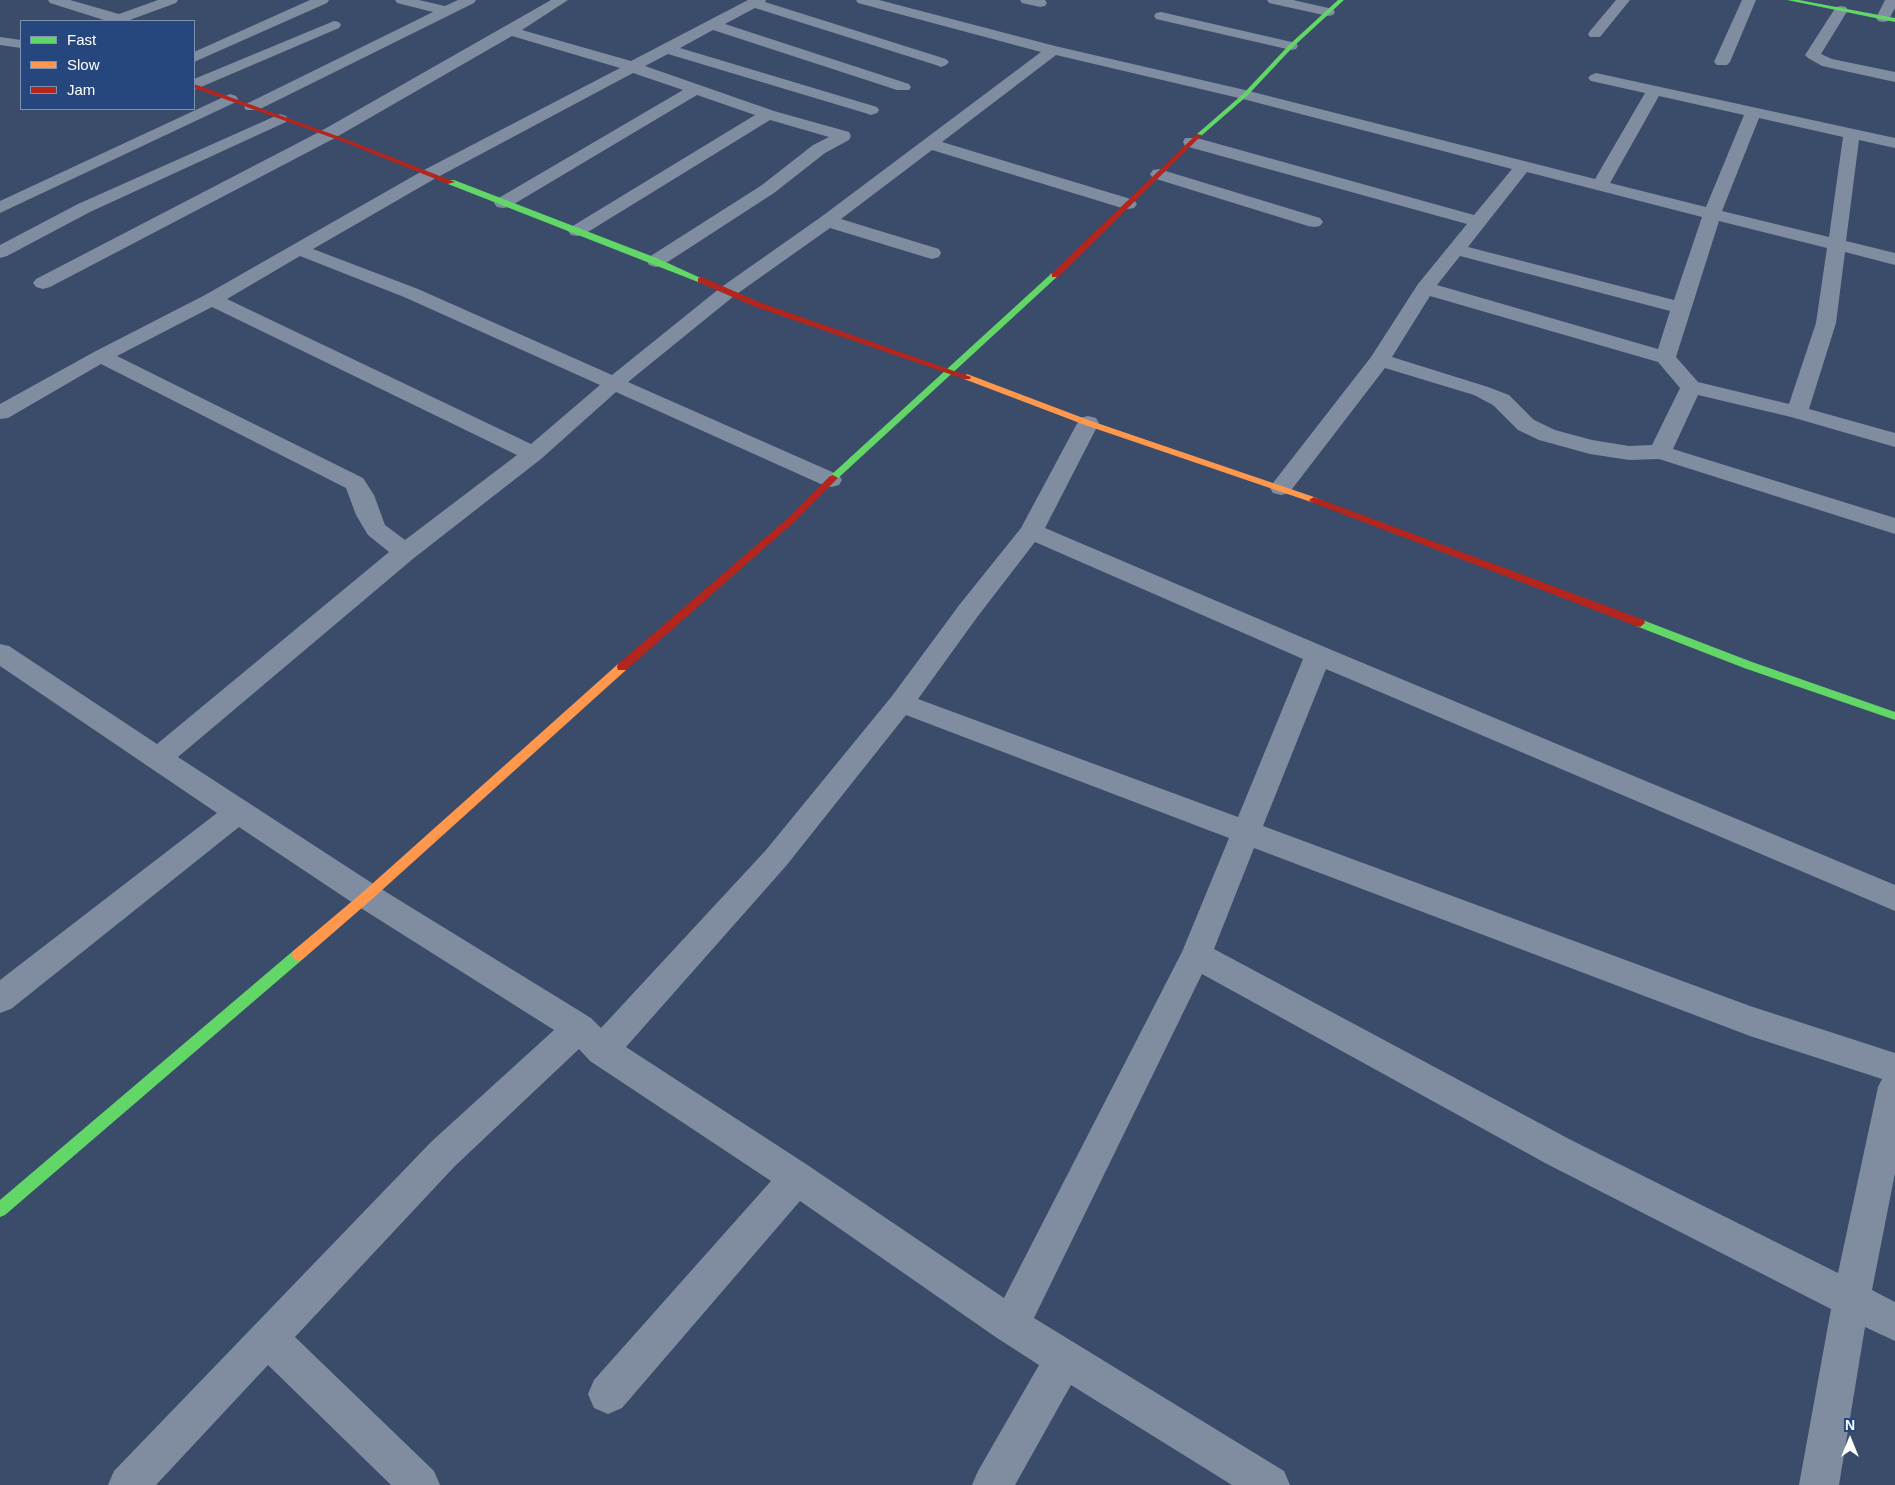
<!DOCTYPE html>
<style>
body{margin:0}
#map{position:relative;width:1895px;height:1485px;overflow:hidden;background:#3a4c69;font-family:Helvetica,sans-serif}
canvas{display:block}
.legend{position:absolute;left:20px;top:20px;width:175px;height:90px;box-sizing:border-box;background:#26477d;border:1px solid #7d91b1;margin:0;padding:6px 9px;list-style:none;font-size:15px;color:#fff}
.legend li{display:flex;align-items:center;gap:10px;height:25px}
.legend b{width:25px;border:1px solid #7d91b1}
.north{position:absolute;left:1825px;top:1415px;width:50px;height:50px;-webkit-text-stroke:4px #26477d;paint-order:stroke;rotate:0deg;font-size:14px;font-weight:700;line-height:20px;text-align:center;color:#fff}
.north::after{content:'';display:block;margin:auto;width:18px;height:22px;background:#fff;clip-path:polygon(50% 0,100% 100%,50% 72%,0 100%)}
</style>
<div id="map">
<canvas width="1895" height="1485"></canvas>
<ul class="legend">
<li><b style="height:6px;background:#63d668"></b>Fast</li>
<li><b style="height:6px;background:#ff974d"></b>Slow</li>
<li><b style="height:6px;background:#b3261e"></b>Jam</li>
</ul>
<div class="north">N</div>
</div>
<script>
const context = document.querySelector('canvas').getContext('2d');
context.lineJoin = 'round';
const toPath = rows => new Path2D(rows.map(r => 'M' + r).join(''));
function paint(path, color) { context.fillStyle = color; context.fill(path, 'evenodd'); }
paint(toPath([
 [48,0,70,0,119,14,158,0,178,0,176,3,127,21,107,21,50,3,48,0],
 [310,0,329,0,327,3,194,62,194,52,310,0],
 [395,0,419,0,445,6,458,0,476,0,474,3,258,110,246,110,244,107,246,104,433,12,397,3,395,0],
 [551,0,568,0,522,30,631,61,748,0,766,0,765,2,946,59,949,62,946,65,941,67,936,65,755,8,725,24,909,84,911,87,909,90,897,90,713,30,680,48,877,107,879,110,877,113,871,115,865,113,668,54,645,66,774,111,849,132,851,136,849,140,825,153,774,193,663,265,656,267,649,265,647,261,649,257,762,185,813,145,829,137,770,120,583,235,577,236,571,235,568,231,571,227,755,115,697,95,509,207,503,208,497,207,494,203,497,199,683,90,633,73,436,178,313,249,418,289,612,375,720,288,821,217,1041,52,858,3,856,0,879,0,1055,46,1245,90,1595,179,1645,93,1591,81,1588,78,1591,75,1596,73,1895,138,1895,148,1859,140,1846,241,1895,253,1895,265,1845,252,1836,323,1809,409,1895,433,1895,447,1791,417,1698,395,1673,449,1895,518,1895,534,1659,459,1629,460,1590,454,1539,440,1518,430,1493,405,1474,395,1385,368,1289,493,1281,495,1273,493,1270,488,1273,483,1371,357,1418,284,1467,224,1185,146,1183,142,1185,138,1197,138,1474,215,1512,169,1243,99,1056,55,942,142,1134,200,1137,204,1134,208,1128,209,1122,208,932,150,841,219,939,249,941,253,939,257,932,259,925,257,830,228,734,296,628,382,839,475,842,480,839,485,831,487,823,485,616,392,541,459,414,558,178,757,378,887,591,1018,601,1028,766,850,892,696,960,604,1021,528,1080,418,1088,416,1096,418,1099,423,1045,528,1327,648,1895,885,1895,911,1326,669,1263,826,1750,1006,1895,1053,1895,1173,1872,1290,1895,1302,1895,1341,1865,1327,1839,1485,1799,1485,1831,1309,1547,1164,1202,974,1034,1318,1284,1471,1290,1485,1232,1485,1071,1385,1015,1485,972,1485,978,1471,1039,1365,997,1338,800,1201,622,1408,608,1414,594,1408,588,1394,594,1380,771,1181,590,1061,579,1049,455,1166,295,1337,434,1471,440,1485,391,1485,268,1365,156,1485,108,1485,114,1471,431,1142,554,1030,356,905,239,827,11,1009,0,1013,0,980,217,813,0,666,0,644,9,646,157,744,389,552,368,535,356,515,346,488,101,364,8,418,0,419,0,404,94,352,205,295,424,170,620,68,512,36,333,139,50,287,43,289,36,287,33,283,36,279,321,131,551,0],
 [1659,96,1744,115,1706,207,1610,183,1659,96],
 [1759,118,1843,137,1829,237,1722,211,1759,118],
 [1527,172,1702,217,1674,300,1468,247,1527,172],
 [1719,221,1827,248,1816,323,1789,404,1698,382,1676,357,1719,221],
 [300,256,404,297,600,385,531,444,227,299,300,256],
 [1460,256,1670,311,1658,349,1437,285,1460,256],
 [1430,296,1658,362,1680,388,1652,445,1629,446,1592,440,1555,430,1534,420,1509,395,1488,387,1392,357,1430,296],
 [212,307,517,455,405,540,385,525,374,495,363,478,117,356,212,307],
 [1035,542,1303,659,1238,817,918,699,978,616,1035,542],
 [906,715,1229,838,1182,952,1004,1298,809,1166,626,1047,786,866,906,715],
 [1254,848,1750,1036,1882,1079,1878,1087,1838,1273,1571,1140,1214,949,1254,848],
 [1020,0,1045,0,1047,3,1045,6,1040,7,1022,3,1020,0],
 [1267,0,1293,0,1333,9,1335,12,1333,15,1328,16,1269,3,1267,0],
 [1616,0,1630,0,1600,37,1590,37,1588,34,1590,31,1616,0],
 [1742,0,1756,0,1730,62,1727,65,1717,65,1714,62,1742,0],
 [1885,0,1895,0,1895,8,1888,21,1883,22,1878,21,1876,18,1885,0],
 [1841,6,1846,7,1848,10,1821,54,1832,59,1895,72,1895,82,1822,66,1808,58,1805,55,1834,10,1836,7,1841,6],
 [1161,12,1296,43,1298,46,1296,49,1291,50,1156,19,1154,16,1156,13,1161,12],
 [334,21,339,22,341,25,339,28,194,90,194,79,334,21],
 [0,37,21,40,21,48,0,45,0,37],
 [230,94,236,96,238,99,236,102,0,213,0,201,230,94],
 [280,114,286,116,288,119,286,122,90,212,7,256,0,258,0,245,78,204,280,114],
 [1159,169,1320,218,1323,222,1320,226,1314,227,1308,226,1153,178,1150,174,1153,170,1159,169]
]), '#808ca0');
paint(toPath([
 [1338,0,1344,0,1293,47,1247,96,1201,136,1197,136,1197,134,1243,94,1289,45,1338,0],
 [1787,0,1799,0,1895,18,1895,22,1787,0],
 [448,180,454,180,659,259,705,280,698,282,448,184,448,180],
 [1052,273,1059,275,836,480,830,480,830,476,1052,273],
 [1640,619,1752,662,1895,712,1895,720,1744,668,1636,626,1635,623,1640,619],
 [298,949,303,951,304,955,303,959,5,1215,0,1217,0,1200,293,951,298,949]
]), '#63d668');
paint(toPath([
 [967,374,1091,421,1317,498,1319,500,1314,503,1311,502,1085,425,964,379,963,377,967,374],
 [622,663,626,664,627,667,626,670,371,900,303,959,298,961,293,959,292,955,293,951,363,892,618,664,622,663]
]), '#ff974d');
paint(toPath([
 [194,84,348,140,455,182,448,184,344,142,194,88,194,84],
 [1197,134,1202,135,1058,277,1052,277,1052,273,1197,134],
 [698,278,704,278,759,302,971,377,970,379,964,379,753,306,698,282,698,278],
 [833,475,838,478,794,522,626,670,618,670,617,667,618,664,788,518,830,476,833,475],
 [1314,497,1644,620,1645,623,1640,627,1636,626,1311,502,1309,500,1314,497]
]), '#b3261e');
</script>
